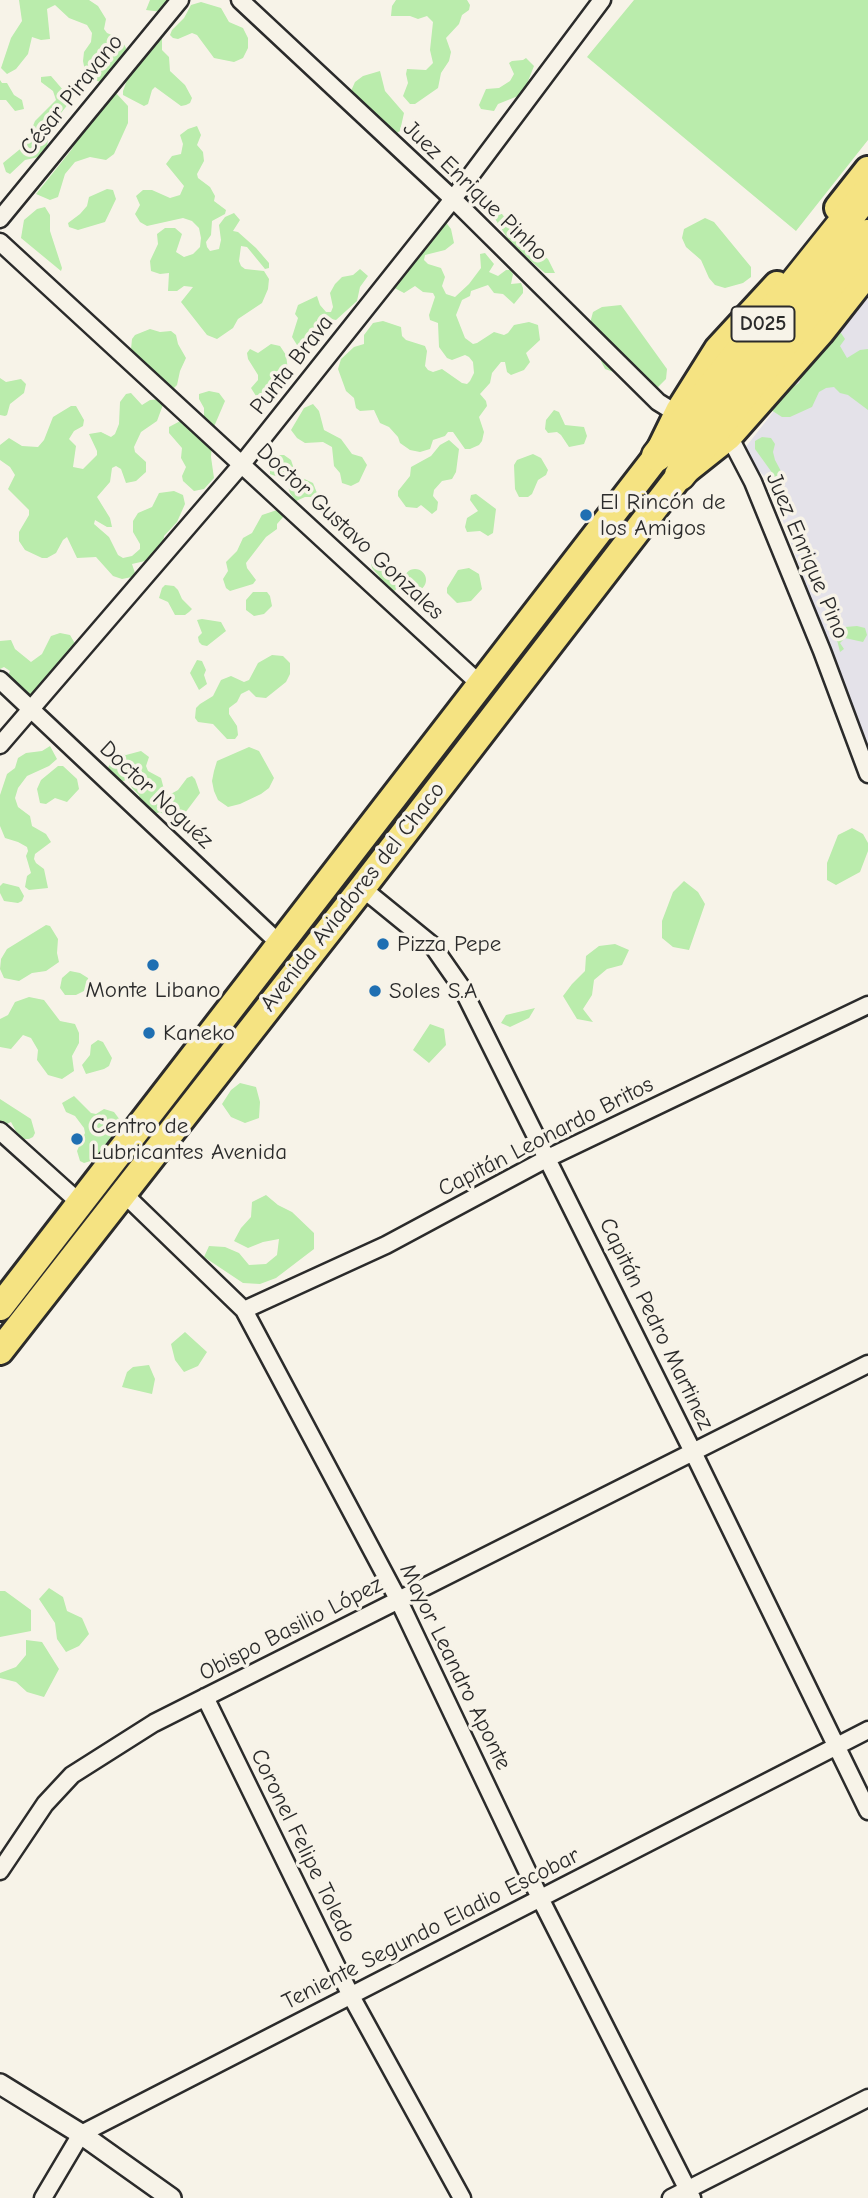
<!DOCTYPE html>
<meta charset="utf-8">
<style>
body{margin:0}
canvas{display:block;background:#f7f3e8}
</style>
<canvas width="868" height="2198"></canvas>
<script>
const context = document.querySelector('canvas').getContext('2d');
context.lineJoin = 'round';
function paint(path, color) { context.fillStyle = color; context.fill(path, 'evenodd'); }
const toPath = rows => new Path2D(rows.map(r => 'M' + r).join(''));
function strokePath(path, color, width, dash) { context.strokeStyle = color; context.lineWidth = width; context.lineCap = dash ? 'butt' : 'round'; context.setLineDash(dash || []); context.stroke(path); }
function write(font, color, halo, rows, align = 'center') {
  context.font = font + ' "Comic Neue",sans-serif'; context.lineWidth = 7; context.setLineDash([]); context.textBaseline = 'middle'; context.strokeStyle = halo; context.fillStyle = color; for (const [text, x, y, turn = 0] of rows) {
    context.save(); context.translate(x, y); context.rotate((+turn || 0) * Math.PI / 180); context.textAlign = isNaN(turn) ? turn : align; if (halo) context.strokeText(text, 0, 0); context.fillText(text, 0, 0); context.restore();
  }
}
paint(toPath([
 [868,291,868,756,768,480,741,453]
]), '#e4e2e9');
paint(toPath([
 [19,0,89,0,98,6,106,19,104,29,107,33,121,39,126,48,125,57,104,83,91,79,85,71,83,61,84,52,91,42,92,33,87,25,69,18,55,5,47,9,50,39,41,40,32,37,28,54,16,69,7,74,1,68,11,38,22,21],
 [150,0,176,0,162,12,146,10],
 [396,0,467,0,470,5,469,10,462,15,459,24,446,38,451,52,449,61,441,73,438,88,415,104,410,104,403,96,408,83,406,74,407,69,426,70,433,63,430,50,433,22,427,16,418,19,410,16,391,16,392,6],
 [634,0,868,0,868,140,796,231,587,57],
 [201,2,221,8,229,22,243,28,248,38,248,48,243,58,234,62,214,58,197,35,192,33,178,39,173,38,170,35,172,30,184,18,191,5],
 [160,31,162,36,162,50,169,57,170,71,185,85,192,98,190,103,186,105,181,106,155,87,152,90,148,104,144,106,123,95,123,91,130,72],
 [526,58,534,66,523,94,498,104,494,111,481,109,479,105,486,89,499,88,510,81,514,74,509,63,512,61,523,60],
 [380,71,385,91,404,113,400,131,392,136,352,101,351,91,355,82,363,76],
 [51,76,64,91,73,93,73,98,61,113,61,123,48,136,47,150,39,157,25,160,10,174,6,172,3,163,25,145,35,121,56,100,53,91,41,82,41,77],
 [0,80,2,83,7,83,14,95,22,100,24,109,15,111,6,100,0,100],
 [116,93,128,106,128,123,114,154,106,160,90,157,75,162,65,174,58,197,50,200,36,194,72,149,87,121],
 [197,126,201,135,197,145,203,152,204,161,197,174,198,178,210,187,215,196,214,201,226,210,225,214,212,221,211,235,206,242,207,247,210,251,219,249,221,240,219,225,225,217,234,213,240,220,233,231,238,232,256,248,269,263,269,268,265,269,247,247,241,246,239,261,241,266,245,269,264,271,269,279,268,289,262,303,238,319,233,328,217,339,207,335,181,302,193,287,184,286,177,291,168,291,169,273,160,274,151,271,150,261,158,244,157,234,165,228,175,228,182,234,176,252,184,257,193,254,200,247,201,238,199,228,192,221,183,218,147,226,140,222,135,214,140,205,136,196,143,190,152,190,170,198,180,195,184,186,166,164,172,156,181,154,183,144,180,135,188,129],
 [107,189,113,190,116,199,105,222,78,230,69,227,68,223,80,214,87,206,89,197],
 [45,207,50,215,50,231,62,268,61,271,21,238,24,220,37,209],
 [490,211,502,214,523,240,548,259,555,273,545,273,526,257,508,239],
 [705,218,714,222,751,267,751,277,743,283,725,288,715,285,709,278,701,260,686,247,682,238,684,229],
 [445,221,451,229,454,243,445,250,425,255,424,260,428,264,441,268,445,277,442,286,446,294,455,297,469,284,481,268,480,254,485,253,494,264,489,272,498,276,506,270,510,270,513,274,511,284,521,283,523,288,523,293,514,304,503,294,494,293,488,285,471,291,470,296,462,300,456,315,465,338,473,344,477,343,494,332,504,335,508,333,514,325,529,322,538,325,540,340,526,353,530,362,524,370,511,375,507,372,505,362,501,362,492,373,490,383,480,394,486,401,487,406,479,417,484,432,482,441,479,445,470,449,465,449,453,432,448,432,445,436,433,440,430,449,420,452,410,450,400,443,398,437,389,427,380,423,374,410,360,411,356,408,354,398,346,391,338,369,341,359,354,347,364,344,364,335,373,323,383,321,401,327,402,336,406,340,425,346,427,351,425,366,428,370,433,372,442,369,462,383,467,384,470,381,474,373,473,362,469,357,465,355,452,360,447,358,439,347,438,323,430,320,429,315,435,297,433,293,423,292,415,286,404,293,387,284,409,240,412,237,416,239],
 [360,269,368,276,360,287,357,301,336,320,326,318,322,321,315,340,306,346,297,345,292,337,298,318,295,314,298,305,317,296,320,305,326,312,331,312,333,307,330,293,335,284,342,277,353,275],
 [621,305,667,369,666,379,653,392,622,375,605,369,601,361,601,351,590,323,593,312,602,307],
 [150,329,160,332,171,331,176,335,178,344,186,358,180,371,177,385,169,393,131,349,132,339,135,335],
 [834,333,841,333,845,339,840,346,847,358,860,350,868,349,868,410,848,395,840,393,834,387,826,388,819,392,812,407,790,417,782,417,771,410,779,395,799,383,809,361],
 [271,344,280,346,286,355,288,370,285,385,278,392,268,392,261,397,256,396,251,388,258,380,258,375,248,359,247,353,250,349,258,353],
 [0,378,6,382,21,379,26,384,24,393,10,404,7,415,5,416,0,415],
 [209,391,219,393,225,401,213,429,211,457,214,478,204,489,194,491,183,481,182,476,186,467,181,458,182,448,169,433,169,427,184,419,204,428,204,408,199,399,199,394],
 [131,393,142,405,150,400,161,399,164,402,157,421,141,432,134,447,135,452,146,462,146,472,136,481,126,483,121,469,116,466,112,468,110,482,97,497,110,518,112,527,107,527,95,520,94,524,109,537,118,555,123,558,132,556,140,549,140,544,133,532,133,521,138,513,152,507,159,493,174,491,183,495,185,504,177,522,164,536,163,546,145,561,132,564,135,573,132,577,122,579,113,576,96,557,77,558,67,537,63,540,56,553,47,558,42,558,25,550,19,541,19,532,29,515,29,510,8,489,15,475,10,467,0,460,0,445,9,438,22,446,38,447,44,440,53,417,71,406,76,406,84,420,83,426,74,431,69,439,76,446,73,467,83,469,97,455,97,451,89,434,101,432,111,437,115,434,119,424,120,402,126,394],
 [313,404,319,411,324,430,341,439,352,454,362,457,367,465,359,482,351,486,342,483,340,473,334,466,332,447,323,442,305,443,297,438,291,430,304,408],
 [554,410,559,412,565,425,584,427,587,436,584,444,569,447,561,435,557,432,548,433,545,429,546,420],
 [762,437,771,438,775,444,773,452,775,460,783,475,783,483,776,481,773,474,755,449,755,441],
 [449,440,459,449,456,472,452,479,442,481,434,490,433,496,438,502,437,510,432,514,421,505,417,508,406,507,398,496,398,491,410,476,411,467,431,456,440,445],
 [533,454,541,458,548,470,546,475,538,480,532,494,528,497,519,497,515,489,514,465,517,460],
 [279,455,284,455,291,460,296,475,313,483,317,493,315,497,305,497,296,501,290,493,286,480,270,474,270,460],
 [476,494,496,509,493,533,488,536,480,531,467,532,465,527,467,518,478,511,470,500,471,495],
 [277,510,282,512,284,516,277,524,277,529,266,537,246,563,247,568,256,580,253,584,230,591,226,588,223,579,228,571,226,562,237,551,243,538,252,533,262,515],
 [380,559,396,578,398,588,394,591,389,591,382,585,379,576,372,568,371,564,374,560],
 [469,568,479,574,482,589,471,601,457,603,447,593,447,588,458,570],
 '404 580a11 11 0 1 1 22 0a11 11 0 1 1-22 0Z',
 [165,585,174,586,178,590,182,599,192,609,189,612,185,615,175,615,168,602,159,598,162,588],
 [253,592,267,592,270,596,272,606,264,614,254,616,246,610,246,600],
 [202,619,221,622,226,631,207,646,202,645,199,642,198,637,202,633,197,620],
 [857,626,865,628,867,635,863,642,845,638,840,643,844,649,840,652,834,628],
 [60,633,70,635,77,647,42,691,28,697,6,680,10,671,4,667,0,669,0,641,11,640,15,649,31,662,42,654,51,636],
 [272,655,283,656,290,663,290,674,286,682,266,698,256,697,249,690,241,694,237,702,229,708,229,714,237,726,238,735,235,739,227,739,213,724,198,722,195,718,196,708,200,704,213,696,221,680,231,676,244,682,249,680,258,663],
 [197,660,202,661,206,670,204,675,207,684,199,690,190,673],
 [519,662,521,665,0,1337,0,1326,516,663],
 [50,746,57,759,49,766,27,776,18,788,15,798,18,807,30,816,32,826,46,834,51,842,35,854,34,859,36,863,44,869,48,888,29,890,25,887,27,876,31,873,26,856,28,851,27,847,18,842,5,838,0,826,0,795,7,774,15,768,18,758,26,753,42,751],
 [249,747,259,751,274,778,269,788,261,794,240,804,228,807,218,800,214,791,212,781,214,771,217,761],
 [141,751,149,757,146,766,148,771,161,778,165,793,169,795,178,790,187,778,192,776,195,779,200,793,185,813,169,818,160,812,152,815,141,809,139,795,132,788,128,779,119,783,104,777,113,757,112,752,126,755],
 [58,766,63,766,77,779,79,789,67,802,55,798,46,804,40,803,37,789,41,780],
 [852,828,863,834,868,843,868,851,860,872,836,885,827,880,827,863,838,835],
 [684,881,698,892,705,904,689,950,673,947,662,938,662,921,673,892],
 [3,883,19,887,24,896,22,901,18,903,4,901,0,893,0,886],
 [46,925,50,926,58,939,57,953,59,962,46,971,32,973,19,981,4,978,0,969,1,959,7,949],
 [615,944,629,950,622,965,607,969,594,980,592,995,583,1009,593,1022,577,1019,563,996,572,984,585,971,586,956,599,946],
 [70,971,80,973,88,978,89,983,84,991,76,995,65,995,60,988,62,978],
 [29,997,44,1000,60,1021,75,1024,79,1033,79,1043,72,1056,74,1071,62,1079,48,1075,37,1060,38,1050,31,1038,23,1035,11,1049,0,1047,0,1019,8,1015,15,1002],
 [535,1008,529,1018,510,1027,501,1023,506,1015],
 [430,1024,444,1029,446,1045,429,1063,413,1050],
 [98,1040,103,1042,112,1058,109,1066,104,1069,86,1074,82,1065,90,1055,91,1045],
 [240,1083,256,1087,260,1102,259,1118,245,1123,231,1117,222,1104,231,1090],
 [74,1096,91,1113,96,1114,104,1109,114,1112,120,1120,116,1144,107,1146,94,1160,84,1163,80,1161,77,1151,85,1133,84,1128,75,1116,66,1112,62,1103],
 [0,1099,31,1119,35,1133,33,1137,29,1139,20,1139,11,1122,0,1127],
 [266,1195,278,1205,292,1212,314,1233,314,1249,276,1278,260,1284,243,1283,204,1257,209,1246,225,1247,239,1253,249,1265,266,1264,277,1255,279,1239,263,1242,248,1248,234,1241,241,1228,251,1217,252,1202],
 [185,1332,207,1352,198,1366,184,1372,175,1360,171,1344],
 [149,1365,155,1379,152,1394,122,1387,127,1372,133,1367],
 [49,1588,63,1597,67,1611,82,1618,89,1634,79,1646,66,1652,57,1639,55,1623,39,1599],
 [0,1591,5,1591,31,1610,31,1631,0,1637],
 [26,1640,42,1642,59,1669,44,1697,27,1692,16,1682,0,1678,0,1673,16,1667,26,1655]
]), '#baecac');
const minor = toPath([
 [240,0,453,199,658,402,671,410,679,411],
 [0,219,180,0],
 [0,242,482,686],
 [729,436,753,482,822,651,868,774],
 [0,680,280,944],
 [0,745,242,464,453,199,602,0],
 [362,888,432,945,462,988,693,1452,868,1811],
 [0,1131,80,1203],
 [123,1193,244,1310,399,1601,540,1898,692,2198],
 [244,1310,386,1245,548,1158,868,1005],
 [205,1697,351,1996,462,2198],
 [0,1871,45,1804,72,1775,154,1723,868,1364],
 [43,2198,81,2134,868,1730],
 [671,2198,868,2098]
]);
const tertiary = toPath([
 [0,2084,81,2134,171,2198]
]);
const trunk = toPath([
 [838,208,868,170],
 [0,1307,657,456,679,411,718,349,777,285],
 [0,1351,362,888,680,475,729,436,820,333,868,272]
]);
const motorway = toPath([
 [657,456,868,192],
 [680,475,868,235]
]);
strokePath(minor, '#2b2b2b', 21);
strokePath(tertiary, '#2b2b2b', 24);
strokePath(trunk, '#2b2b2b', 32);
strokePath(motorway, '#2b2b2b', 35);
strokePath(minor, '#f7f3e8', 16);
strokePath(tertiary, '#f7f3e8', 19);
strokePath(trunk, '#f5e382', 26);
strokePath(motorway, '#f5e382', 30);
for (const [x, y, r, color] of [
 [586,515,7,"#1f6fb2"],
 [383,944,7,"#1f6fb2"],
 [153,965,7,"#1f6fb2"],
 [375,991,7,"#1f6fb2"],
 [149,1033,7,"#1f6fb2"],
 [77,1139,7,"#1f6fb2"]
]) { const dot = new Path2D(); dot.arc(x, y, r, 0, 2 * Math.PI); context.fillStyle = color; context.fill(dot); strokePath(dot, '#f7f3e8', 2.5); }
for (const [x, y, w] of [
 [763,324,63]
]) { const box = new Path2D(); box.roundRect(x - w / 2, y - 17.5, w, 35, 5); context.fillStyle = '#f7f3e8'; context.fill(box); strokePath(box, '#2b2b2b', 2); }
write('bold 21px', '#2b2b2b', null, [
 ["D025",763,324]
]);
write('23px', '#2b2b2b', '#f7f3e8', [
 ["César Piravano",72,95,-51],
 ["Juez Enrique Pinho",475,191,44],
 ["Punta Brava",292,365,-52],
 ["Doctor Gustavo Gonzales",350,532,43],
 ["Juez Enrique Pino",807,556,67],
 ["Doctor Noguéz",156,795,43],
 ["Avenida Aviadores del Chaco",353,897,-52],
 ["Capitán Leonardo Britos",546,1137,-27],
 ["Capitán Pedro Martinez",656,1324,64],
 ["Obispo Basilio López",291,1629,-27],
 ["Mayor Leandro Aponte",455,1667,64],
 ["Coronel Felipe Toledo",303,1846,64],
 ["Teniente Segundo Eladio Escobar",431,1929,-27]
]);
write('23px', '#2b2b2b', '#f7f3e8', [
 ["El Rincón de",600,502],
 ["los Amigos",600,528],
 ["Pizza Pepe",397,944],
 ["Monte Libano",153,990,"center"],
 ["Soles S.A",389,991],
 ["Kaneko",163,1033],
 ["Centro de",91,1126],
 ["Lubricantes Avenida",91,1152]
], 'left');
</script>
